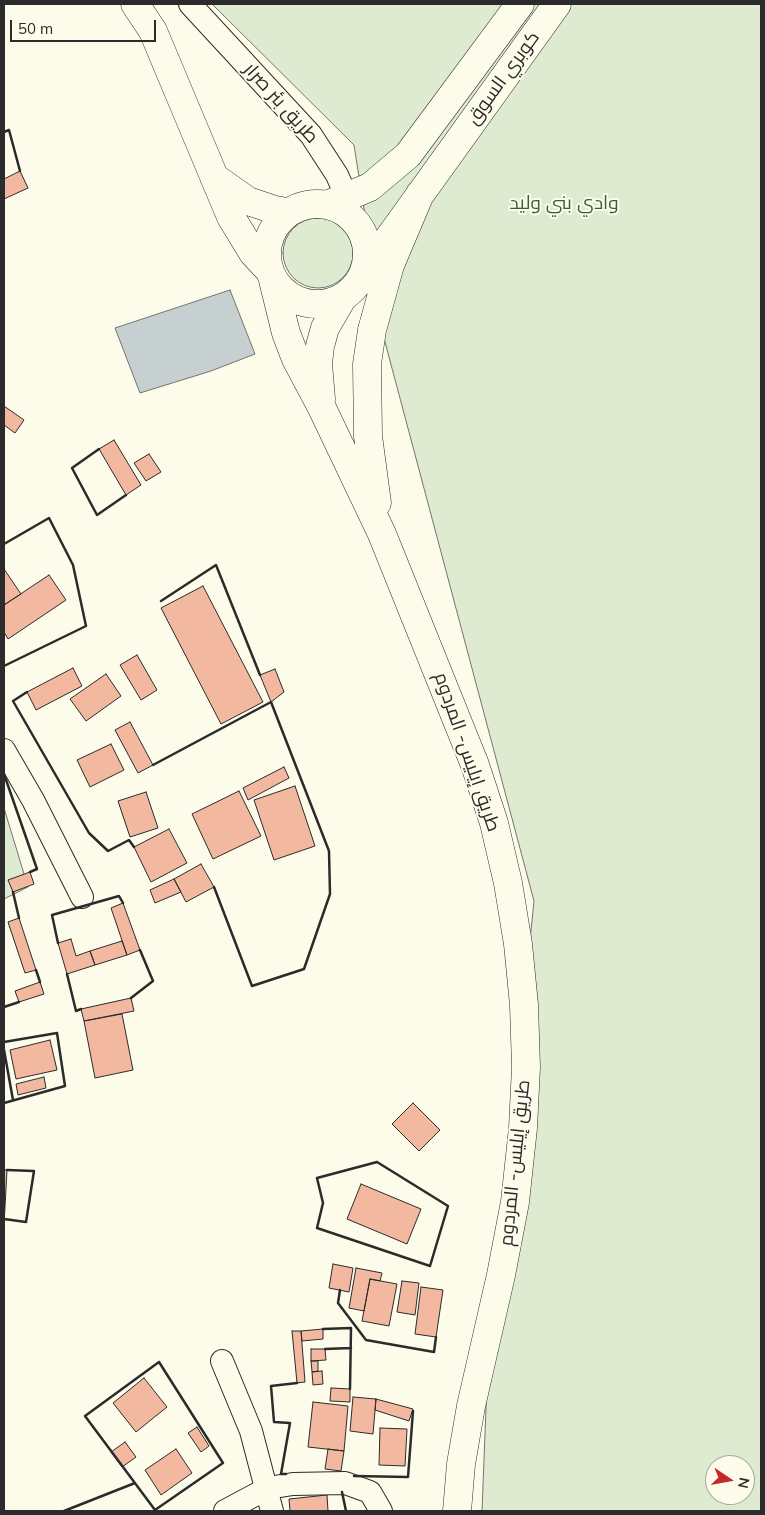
<!DOCTYPE html>
<meta charset="utf-8">
<style>
body{margin:0}
#map{position:relative;width:765px;height:1515px;overflow:hidden;background:#fdfbea;font-family:Mulish,sans-serif}
canvas{display:block}
.frame{position:absolute;inset:0;border:5px solid #2b2b2b;pointer-events:none}
.north{position:absolute;left:705px;top:1455px;width:50px;height:50px;box-sizing:border-box;background:#fdfbea;border:1px solid #a9a89e;border-radius:50%;rotate:102deg;font-size:14px;font-weight:700;line-height:20px;text-align:center;color:#2b2b2b}
.north::after{content:'';display:block;margin:auto;width:18px;height:22px;background:#c62828;clip-path:polygon(50% 0,100% 100%,50% 72%,0 100%)}
.scale{position:absolute;left:10px;top:20px;width:146px;height:22px;box-sizing:border-box;border:2px solid #2b2b2b;border-top:0;padding-left:6px;font-size:15px;line-height:18px;white-space:nowrap;color:#2b2b2b;-webkit-text-stroke:4px #fdfbea;paint-order:stroke}
</style>
<div id="map">
<canvas width="765" height="1515"></canvas>
<div class="frame"></div>
<div class="north">N</div>
<div class="scale">50 m</div>
</div>
<script>
const context = document.querySelector('canvas').getContext('2d');
context.lineJoin = 'round';
function paint(path, color) { context.fillStyle = color; context.fill(path, 'evenodd'); }
const toPath = rows => new Path2D(rows.map(r => 'M' + r).join(''));
function strokePath(path, color, width, dash) { context.strokeStyle = color; context.lineWidth = width; context.lineCap = dash ? 'butt' : 'round'; context.setLineDash(dash || []); context.stroke(path); }
function write(font, color, halo, rows, align = 'center') {
  context.font = font + ' Mulish,Cairo,sans-serif'; context.lineWidth = 4; context.setLineDash([]); context.textBaseline = 'middle'; context.strokeStyle = halo; context.fillStyle = color; for (const [text, x, y, turn = 0] of rows) {
    context.save(); context.translate(x, y); context.rotate((+turn || 0) * Math.PI / 180); context.textAlign = isNaN(turn) ? turn : align; if (halo) context.strokeText(text, 0, 0); context.fillText(text, 0, 0); context.restore();
  }
}
const green = toPath([
 [212,4,761,4,761,1511,482,1511,488,1357,534,901,385,342,354,145,212,4],
 [715,1465,745,1465,745,1495,715,1495,715,1465],
 '283 253a35 35 0 1 1 70 0a35 35 0 1 1-70 0Z',
 [4,808,28,887,4,899,4,808]
]);
paint(green, '#deebd1');
strokePath(green, '#74746e', 1);
const water = toPath([
 [230,290,255,354,211,371,140,393,115,328,230,290]
]);
paint(water, '#c7d0d0');
strokePath(water, '#74746e', 1);
const building = toPath([
 [20,171,28,188,4,199,4,179,20,171],
 [4,406,24,420,15,433,4,425,4,406],
 [114,440,141,485,126,495,99,449,114,440],
 [149,454,161,472,146,481,134,463,149,454],
 [4,569,21,594,4,605,4,569],
 [49,575,66,600,8,639,4,632,4,605,49,575],
 [203,586,263,702,221,724,161,608,203,586],
 [137,655,157,690,141,700,120,665,137,655],
 [73,668,82,686,36,710,27,692,73,668],
 [275,669,284,692,271,702,260,675,275,669],
 [106,674,121,696,86,721,70,699,106,674],
 [130,722,153,765,138,773,115,730,130,722],
 [111,744,124,770,90,787,77,760,111,744],
 [284,767,289,778,248,800,243,788,284,767],
 [295,786,315,846,274,860,254,800,295,786],
 [239,791,261,836,213,859,192,814,239,791],
 [146,792,158,828,130,837,118,801,146,792],
 [169,829,187,863,151,882,134,847,169,829],
 [201,864,214,887,186,902,174,879,201,864],
 [30,872,34,884,13,892,8,880,30,872],
 [174,879,181,892,155,903,150,890,174,879],
 [123,903,140,950,127,955,111,908,123,903],
 [19,918,36,970,25,973,8,922,19,918],
 [71,939,76,956,90,951,95,965,67,974,58,943,71,939],
 [122,941,127,955,95,965,90,951,122,941],
 [40,982,44,994,19,1002,15,991,40,982],
 [131,998,134,1011,84,1021,81,1009,131,998],
 [122,1014,133,1070,95,1078,84,1021,122,1014],
 [50,1040,57,1070,16,1079,10,1050,50,1040],
 [44,1077,46,1088,18,1095,16,1084,44,1077],
 [413,1103,440,1130,419,1151,392,1124,413,1103],
 [4,1170,7,1170,4,1225,4,1170],
 [361,1184,421,1209,407,1244,347,1219,361,1184],
 [333,1264,353,1268,349,1292,329,1288,333,1264],
 [356,1268,382,1273,380,1281,370,1279,364,1311,349,1308,356,1268],
 [370,1279,397,1284,389,1326,362,1321,370,1279],
 [402,1281,419,1283,415,1315,397,1312,402,1281],
 [421,1287,443,1290,436,1337,415,1334,421,1287],
 [323,1329,323,1339,302,1341,301,1331,323,1329],
 [292,1331,301,1331,305,1382,297,1383,292,1331],
 [311,1349,325,1349,326,1360,311,1361,311,1349],
 [311,1361,318,1361,318,1371,312,1372,311,1361],
 [322,1371,323,1384,313,1385,312,1372,322,1371],
 [144,1378,167,1407,136,1432,113,1403,144,1378],
 [331,1388,350,1389,350,1402,330,1401,331,1388],
 [353,1397,376,1399,373,1434,350,1431,353,1397],
 [376,1399,413,1409,409,1421,375,1410,376,1399],
 [313,1402,348,1406,344,1451,308,1447,313,1402],
 [197,1427,209,1446,201,1452,188,1433,197,1427],
 [380,1428,407,1429,405,1466,379,1465,380,1428],
 [125,1442,136,1457,122,1467,111,1452,125,1442],
 [176,1449,192,1473,161,1495,145,1470,176,1449],
 [328,1449,344,1451,341,1471,325,1469,328,1449],
 [327,1495,328,1511,290,1511,289,1499,327,1495]
]);
paint(building, '#f2b8a0');
strokePath(building, '#2b2b2b', 1);
const minor = toPath([
 [190,4,311,135,337,175,347,198,350,216],
 [4,750,33,800,82,897],
 [222,1361,251,1431,272,1511],
 [225,1511,268,1488,293,1484,345,1483,370,1492,381,1511]
]);
const highway = toPath([
 [135,4,153,31,231,217,253,253,268,269],
 [214,177,248,201,275,210,288,212],
 '267 254a50 50 0 1 1 100 0a50 50 0 1 1-100 0Z',
 [327,205,370,187,408,155,520,4],
 [363,274,557,4],
 [273,280,286,333,296,359,322,408,382,534,475,765,494,823,508,883,518,944,524,1005,526,1067,523,1128,515,1202,501,1275,471,1406,461,1464,457,1511],
 [321,399,318,364,320,346,325,328,343,297],
 [377,503,368,436,367,364,372,330,390,265,420,194]
]);
strokePath(minor, '#2b2b2b', 24);
strokePath(highway, '#2b2b2b', 29);
strokePath(minor, '#fdfbea', 22);
strokePath(highway, '#fdfbea', 28);
strokePath(toPath([
 [4,132,9,130,20,171],
 [99,449,72,468,97,515,126,495],
 [4,544,49,518,73,565,86,626,4,666],
 [161,601,216,565,260,675],
 [27,692,13,701,89,833,108,851,129,840,134,847],
 [153,765,271,702,329,851,330,894,304,969,252,986,214,887],
 [4,774,37,869,30,872],
 [13,892,19,918],
 [58,943,52,915,119,896,123,903],
 [36,970,40,982],
 [67,974,76,1011,81,1009],
 [131,998,153,981,140,950],
 [4,1007,19,1002],
 [4,1042,57,1033,65,1086,4,1103],
 [4,1050,13,1100],
 [377,1162,448,1206,430,1266,317,1228,323,1203,317,1178,377,1162],
 [4,1219,26,1222,34,1171,7,1170],
 [340,1290,338,1303,366,1340,434,1352,436,1337],
 [323,1329,351,1328,350,1389],
 [325,1349,351,1348],
 [159,1362,223,1463,155,1510,85,1416,159,1362],
 [286,1474,281,1474,290,1423,274,1422,271,1386,297,1383],
 [354,1476,408,1477,413,1411],
 [342,1492,346,1511],
 [64,1511,135,1483]
]), '#2b2b2b', 2.5);
write('19px', '#2b2b2b', '#fdfbea', [
 ["كوبري السوق",503,78,-54],
 ["طريق بئر صرار",281,103,48],
 ["طريق إيليس- المردوم",467,752,71],
 ["طريق إيليس- المردوم",515,1163,-84]
]);
write('19px', '#34623c', '#fdfbea', [
 ["وادي بني وليد",564,203]
]);
</script>
